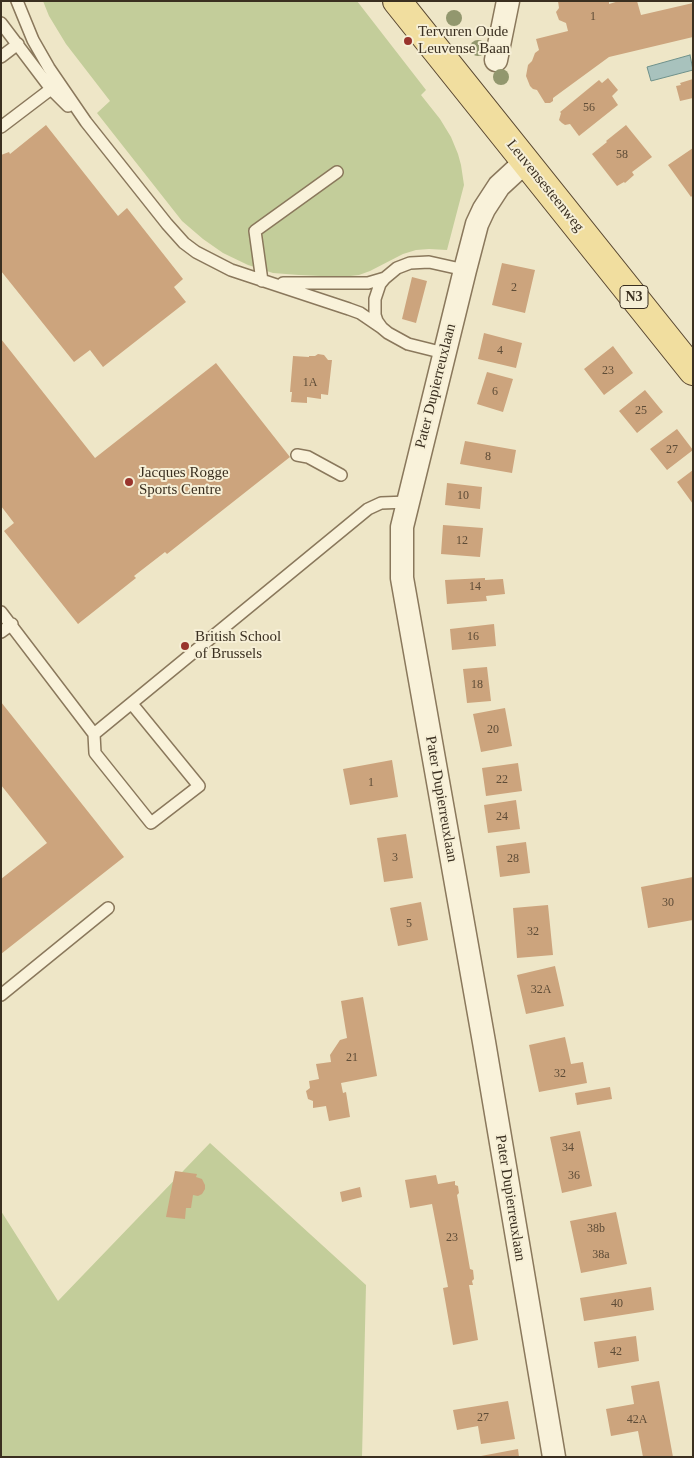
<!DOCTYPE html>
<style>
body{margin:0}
#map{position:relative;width:694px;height:1458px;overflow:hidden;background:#eee6c7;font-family:"Times New Roman",serif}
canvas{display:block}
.frame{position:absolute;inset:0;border:2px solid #3a2f20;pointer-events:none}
</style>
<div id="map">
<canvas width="694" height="1458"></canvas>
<div class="frame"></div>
</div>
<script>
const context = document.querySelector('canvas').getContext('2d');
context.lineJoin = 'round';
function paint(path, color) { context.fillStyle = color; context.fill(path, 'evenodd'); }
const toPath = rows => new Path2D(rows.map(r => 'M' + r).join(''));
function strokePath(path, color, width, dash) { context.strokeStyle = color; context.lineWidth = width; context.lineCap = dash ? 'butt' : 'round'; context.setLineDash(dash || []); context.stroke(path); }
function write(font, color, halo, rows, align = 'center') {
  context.font = font + ' "Times New Roman",serif'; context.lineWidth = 4; context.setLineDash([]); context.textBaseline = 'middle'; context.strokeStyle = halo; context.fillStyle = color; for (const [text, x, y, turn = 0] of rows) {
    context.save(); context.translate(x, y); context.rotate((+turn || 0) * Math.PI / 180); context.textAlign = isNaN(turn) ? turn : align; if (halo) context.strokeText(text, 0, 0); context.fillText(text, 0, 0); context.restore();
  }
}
paint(toPath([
 [43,1,357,1,426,90,421,95,440,119,451,137,458,154,461,165,464,185,447,250,429,249,416,250,403,254,370,271,359,275,342,277,299,275,273,273,248,265,223,253,203,239,182,221,97,113,110,101,66,44,49,16],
 [210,1143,366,1285,362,1457,1,1457,1,1211,58,1301]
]), '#c3cd9a');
const water = toPath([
 [690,55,693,70,651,81,647,67,690,55]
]);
paint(water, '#a8c2bd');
strokePath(water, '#6e918b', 1);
paint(toPath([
 [558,1,609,1,609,4,619,1,637,1,641,15,693,3,693,37,609,57,553,98,553,101,550,103,545,103,537,90,533,89,530,86,526,76,528,65,532,61,535,53,539,50,536,39,568,31,566,23,559,20,556,12,559,8],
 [608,78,618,90,612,96,618,105,579,136,570,124,565,125,562,123,559,120,561,113,560,112,599,80,602,83],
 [693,79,693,98,680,101,676,86,681,85,680,83],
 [46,125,118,216,127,208,183,279,174,287,186,302,103,367,90,350,74,362,1,271,1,155,9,152,10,154],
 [626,125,652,157,632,172,634,175,625,183,624,182,617,186,592,154,607,142,606,141],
 [693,148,693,195,691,197,668,165],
 [502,263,535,270,525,313,492,305],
 [412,277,427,281,416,323,402,319],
 [484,333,522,343,516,368,478,359],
 [1,339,95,458,216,363,290,457,167,554,165,552,134,576,136,578,78,624,4,531,14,523,1,506],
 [613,346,633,373,604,395,584,369],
 [318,354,324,355,328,360,332,360,328,395,321,394,321,399,307,397,307,403,291,402,292,392,290,392,293,356,309,357,309,356,315,356],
 [487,372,513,379,503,412,477,404],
 [645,390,663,412,637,433,619,411],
 [677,429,693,450,667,470,650,449],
 [465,441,516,450,512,473,460,464],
 [693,470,693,504,677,482],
 [447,483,482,487,480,509,445,505],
 [443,525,483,528,480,557,441,554],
 [485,578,485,580,503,579,505,594,486,596,487,601,447,604,445,580],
 [494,624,496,646,452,650,450,629],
 [487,667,491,701,467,703,463,669],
 [1,702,124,857,1,954,1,879,47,843,1,785],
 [505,708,512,746,481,752,473,714],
 [392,760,398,797,350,805,343,769],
 [518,763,522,791,486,796,482,768],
 [516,800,520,829,488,833,484,805],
 [406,834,413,878,384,882,377,838],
 [526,842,530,873,500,877,496,846],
 [693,877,693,920,648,928,641,887],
 [421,902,428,940,398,946,390,908],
 [548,905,553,955,517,958,513,908],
 [555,966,564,1006,526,1014,517,975],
 [363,997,377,1076,341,1083,343,1093,346,1092,350,1117,329,1121,326,1106,313,1108,313,1101,308,1099,306,1091,310,1088,309,1081,319,1079,316,1064,331,1062,330,1055,340,1040,347,1038,341,1001],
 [565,1037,571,1064,583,1062,587,1083,539,1092,529,1045],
 [610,1087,612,1099,577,1105,575,1093],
 [580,1131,592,1186,562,1193,550,1137],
 [175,1171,197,1174,196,1177,202,1179,205,1185,205,1189,202,1194,198,1196,193,1195,191,1208,186,1208,185,1219,166,1217],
 [436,1175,438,1184,455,1181,455,1185,458,1186,459,1193,457,1195,470,1269,473,1270,474,1279,472,1281,473,1285,469,1285,478,1340,453,1345,443,1288,448,1287,432,1204,410,1208,405,1180],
 [360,1187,362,1197,342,1202,340,1192],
 [616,1212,627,1264,581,1273,570,1221],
 [651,1287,654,1310,584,1321,580,1298],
 [636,1336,639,1361,598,1368,594,1342],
 [659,1381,673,1457,643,1457,638,1431,611,1436,606,1409,634,1404,631,1386],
 [508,1401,515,1439,481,1444,478,1426,457,1430,453,1410],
 [518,1449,519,1457,481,1457,481,1456]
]), '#cca47d');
const service = toPath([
 [17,1,33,40,49,68,86,122,167,224,184,243,196,252,231,270,349,309,360,313,382,328],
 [1,23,51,89,68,106],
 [1,57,18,44],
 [1,127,51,89],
 [262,281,255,231,337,172],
 [283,283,368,283,385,278],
 [444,353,408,344,388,333,382,328,377,321,375,315,375,299,380,284,385,278,397,268,410,263,429,262,465,270],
 [297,455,308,457,341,475],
 [1,612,94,734,368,509,381,503,408,502],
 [1,632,12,624],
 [94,734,95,753,151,823,199,786,132,704],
 [1,995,108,908]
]);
const minor = toPath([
 [496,60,508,1],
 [525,162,499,186,484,209,477,224,465,270,402,527,402,578,484,1042,554,1457]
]);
const primary = toPath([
 [397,1,693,371]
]);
strokePath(service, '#8a785c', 14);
strokePath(minor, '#8a785c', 25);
strokePath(primary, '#584630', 30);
strokePath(service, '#f9f2da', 11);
strokePath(minor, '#f9f2da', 22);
strokePath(primary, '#f1de9f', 28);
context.fillStyle = '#92976e';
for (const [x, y] of [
 [454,18],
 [478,48],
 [501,77]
]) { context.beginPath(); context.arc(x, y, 8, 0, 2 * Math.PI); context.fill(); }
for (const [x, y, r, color] of [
 [408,41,5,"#99342c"],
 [129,482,5,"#99342c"],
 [185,646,5,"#99342c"]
]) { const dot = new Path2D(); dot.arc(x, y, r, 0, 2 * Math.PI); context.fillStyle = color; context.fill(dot); strokePath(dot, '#f6efd6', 2); }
write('12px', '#5e4c37', null, [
 ["1",593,17],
 ["56",589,108],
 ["58",622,155],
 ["2",514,288],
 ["4",500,351],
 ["23",608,371],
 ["1A",310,383],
 ["6",495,392],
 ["25",641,411],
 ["27",672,450],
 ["8",488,457],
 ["10",463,496],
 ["12",462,541],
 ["14",475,587],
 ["16",473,637],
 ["18",477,685],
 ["20",493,730],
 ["22",502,780],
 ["1",371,783],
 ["24",502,817],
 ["3",395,858],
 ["28",513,859],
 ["30",668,903],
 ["5",409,924],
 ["32",533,932],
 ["32A",541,990],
 ["21",352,1058],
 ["32",560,1074],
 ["34",568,1148],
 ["36",574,1176],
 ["38b",596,1229],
 ["23",452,1238],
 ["38a",601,1255],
 ["40",617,1304],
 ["42",616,1352],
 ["27",483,1418],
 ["42A",637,1420]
]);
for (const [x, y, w] of [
 [634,297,28]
]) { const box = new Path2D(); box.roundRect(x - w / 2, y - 11.5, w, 23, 4); context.fillStyle = '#f6efd6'; context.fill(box); strokePath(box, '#3a2f20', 1); }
write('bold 14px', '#3a2f20', null, [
 ["N3",634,297]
]);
write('15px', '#3a2f20', '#f6efd6', [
 ["Tervuren Oude",418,32],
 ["Leuvense Baan",418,49],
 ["Jacques Rogge",139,473],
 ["Sports Centre",139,490],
 ["British School",195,637],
 ["of Brussels",195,654]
], 'left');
write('15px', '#3a2f20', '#f6efd6', [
 ["Leuvensesteenweg",545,186,51],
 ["Pater Dupierreuxlaan",436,386,-76],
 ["Pater Dupierreuxlaan",441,799,80],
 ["Pater Dupierreuxlaan",510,1198,81]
]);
</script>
